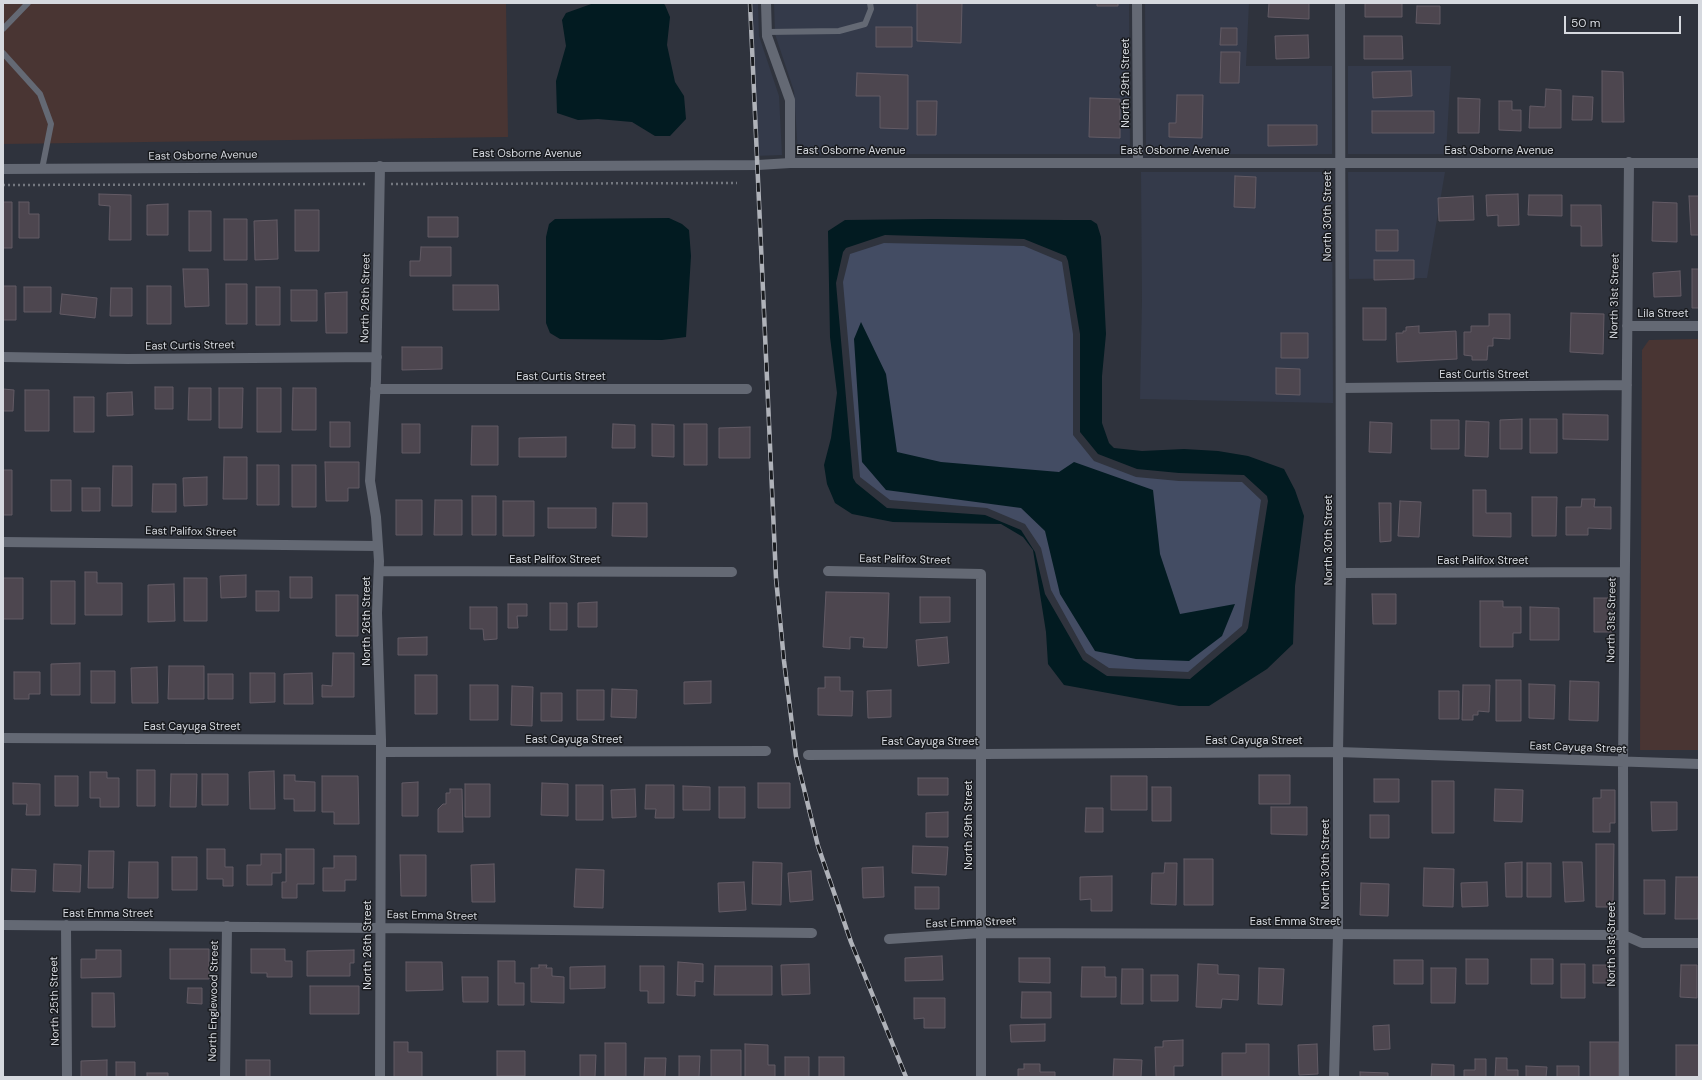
<!DOCTYPE html>
<style>
body{margin:0}
#map{position:relative;width:1702px;height:1080px;overflow:hidden;background:#2f333d;font-family:"DM Sans",sans-serif}
canvas{display:block}
.frame{position:absolute;inset:0;border:4px solid #d6d9df;pointer-events:none}
.scale{position:absolute;left:1564px;top:16px;width:117px;height:18px;box-sizing:border-box;border:2px solid #d6d9df;border-top:0;padding-left:5px;font-size:12px;line-height:14px;white-space:nowrap;color:#d6d9df;-webkit-text-stroke:3px #191b1f;paint-order:stroke}
</style>
<div id="map">
<canvas width="1702" height="1080"></canvas>
<div class="frame"></div>
<div class="scale">50 m</div>
</div>
<script>
const context = document.querySelector('canvas').getContext('2d');
context.lineJoin = 'round';
function paint(path, color) { context.fillStyle = color; context.fill(path, 'evenodd'); }
const toPath = rows => new Path2D(rows.map(r => 'M' + r).join(''));
function strokePath(path, color, width, dash) { context.strokeStyle = color; context.lineWidth = width; context.lineCap = dash ? 'butt' : 'round'; context.setLineDash(dash || []); context.stroke(path); }
function write(font, color, halo, rows, align = 'center') {
  context.font = font + ' "DM Sans",sans-serif'; context.lineWidth = 3; context.setLineDash([]); context.textBaseline = 'middle'; context.strokeStyle = halo; context.fillStyle = color; for (const [text, x, y, turn = 0] of rows) {
    context.save(); context.translate(x, y); context.rotate((+turn || 0) * Math.PI / 180); context.textAlign = isNaN(turn) ? turn : align; if (halo) context.strokeText(text, 0, 0); context.fillText(text, 0, 0); context.restore();
  }
}
paint(toPath([
 [753,3,758,3,759,36,779,96,782,155,755,156],
 [774,3,1129,3,1130,154,798,154,794,91,775,34],
 [1145,3,1249,3,1246,66,1332,66,1332,154,1146,154],
 [1348,66,1451,66,1446,154,1348,154],
 [1141,172,1332,172,1333,403,1140,399,1142,301],
 [1348,172,1445,172,1427,278,1349,279]
]), '#343a4a');
paint(toPath([
 [3,3,506,3,508,137,3,144],
 [1699,339,1699,750,1640,750,1642,350,1649,340]
]), '#493533');
paint(toPath([
 [884,243,1024,246,1062,262,1073,334,1073,435,1094,461,1136,477,1179,481,1242,482,1261,500,1242,626,1188,672,1109,668,1086,653,1051,590,1041,548,1025,524,987,508,890,500,860,477,843,282,850,254]
]), '#434c63');
paint(toPath([
 [594,3,663,3,665,5,670,17,667,45,675,82,684,96,686,119,670,136,655,136,632,122,598,119,578,120,557,113,556,81,566,46,562,20,566,13],
 [669,218,682,224,689,230,691,256,686,337,662,340,560,339,550,333,546,323,546,237,549,224,555,219],
 [933,219,1067,220,1091,220,1097,224,1101,237,1106,334,1102,376,1102,423,1109,443,1114,448,1142,451,1184,449,1218,451,1248,456,1284,469,1295,490,1304,516,1295,586,1293,644,1267,669,1209,706,1179,706,1064,685,1048,664,1046,632,1033,550,1023,537,1001,524,893,522,852,514,835,503,827,484,824,465,831,438,837,393,830,337,828,231,845,220],
 [885,235,1024,239,1066,256,1068,261,1080,334,1080,432,1098,454,1137,469,1179,473,1244,475,1267,496,1268,501,1248,628,1246,632,1190,679,1107,676,1083,660,1045,594,1035,552,1021,530,985,515,887,508,856,483,853,478,836,283,843,252,846,248],
 [861,322,886,374,897,452,941,462,1059,472,1074,462,1153,490,1160,554,1180,614,1235,604,1222,636,1189,661,1136,659,1095,651,1060,594,1045,531,1021,508,886,490,862,462,854,339]
]), '#021b21');
const building = toPath([
 [917,3,962,3,961,43,917,41,917,3],
 [1097,3,1118,3,1118,6,1097,6,1097,3],
 [1269,3,1309,3,1309,19,1268,17,1269,3],
 [1365,3,1402,3,1402,17,1365,17,1365,3],
 [1417,6,1440,6,1440,24,1416,23,1417,6],
 [876,27,912,27,912,47,876,47,876,27],
 [1221,28,1237,28,1237,45,1220,45,1221,28],
 [1308,35,1309,58,1276,59,1275,36,1308,35],
 [1364,36,1402,36,1403,59,1364,59,1364,36],
 [1221,52,1240,52,1239,83,1220,83,1221,52],
 [1411,71,1412,96,1373,98,1372,72,1411,71],
 [1602,71,1623,72,1624,122,1602,122,1602,71],
 [857,73,908,75,908,129,880,128,880,96,856,96,857,73],
 [1546,89,1561,90,1561,128,1529,128,1530,106,1545,107,1546,89],
 [1177,95,1203,95,1202,138,1169,137,1169,123,1176,123,1177,95],
 [1573,96,1593,97,1592,120,1572,120,1573,96],
 [1090,98,1120,99,1120,138,1089,137,1090,98],
 [1458,98,1480,99,1479,133,1458,133,1458,98],
 [917,101,937,101,936,135,917,135,917,101],
 [1499,101,1512,101,1512,110,1521,110,1521,131,1499,130,1499,101],
 [1372,111,1434,111,1434,133,1372,133,1372,111],
 [1268,125,1317,125,1317,145,1268,146,1268,125],
 [1235,176,1256,177,1255,208,1234,207,1235,176],
 [99,194,131,195,131,240,109,240,110,206,99,205,99,194],
 [1518,194,1519,225,1498,226,1498,215,1487,216,1486,195,1518,194],
 [1529,195,1562,195,1562,216,1528,215,1529,195],
 [1473,196,1474,220,1439,221,1438,198,1473,196],
 [1689,196,1699,196,1699,235,1691,235,1689,196],
 [3,202,12,202,12,248,3,248,3,202],
 [19,202,29,202,29,214,39,214,39,238,19,238,19,202],
 [1653,202,1677,203,1677,242,1652,241,1653,202],
 [168,204,168,235,147,235,147,205,168,204],
 [1571,205,1601,205,1602,246,1581,246,1581,226,1571,226,1571,205],
 [295,210,319,210,319,251,295,251,295,210],
 [189,211,211,211,211,251,189,251,189,211],
 [428,217,458,217,458,237,428,237,428,217],
 [224,219,247,219,247,260,224,260,224,219],
 [277,220,278,259,255,260,254,221,277,220],
 [1376,230,1398,230,1398,251,1376,251,1376,230],
 [421,247,451,247,451,276,410,276,410,261,420,261,421,247],
 [1374,260,1414,260,1414,279,1374,280,1374,260],
 [183,269,208,269,209,306,185,307,183,269],
 [1692,269,1699,269,1699,308,1692,308,1692,269],
 [1680,271,1681,296,1654,297,1653,273,1680,271],
 [226,284,247,284,247,324,226,324,226,284],
 [453,285,498,285,499,310,453,310,453,285],
 [3,286,16,286,16,320,3,320,3,286],
 [147,286,171,286,171,324,147,324,147,286],
 [24,287,51,287,51,312,24,312,24,287],
 [256,287,280,287,280,325,256,325,256,287],
 [111,288,132,288,132,316,110,316,111,288],
 [291,290,317,290,317,321,291,321,291,290],
 [347,292,347,333,326,333,325,293,347,292],
 [62,294,97,298,95,318,60,314,62,294],
 [1363,308,1386,308,1386,340,1363,340,1363,308],
 [1571,313,1604,314,1603,354,1570,352,1571,313],
 [1489,314,1510,314,1510,339,1493,338,1493,346,1488,346,1487,360,1472,360,1472,356,1464,355,1464,332,1471,332,1471,326,1489,326,1489,314],
 [1419,326,1419,333,1456,331,1457,359,1397,362,1396,333,1403,333,1403,331,1406,331,1406,327,1419,326],
 [1281,333,1308,333,1308,358,1281,358,1281,333],
 [402,347,442,347,442,369,402,370,402,347],
 [1276,368,1300,369,1300,395,1276,394,1276,368],
 [155,387,173,387,173,409,155,409,155,387],
 [189,388,211,388,211,420,188,420,189,388],
 [219,388,243,388,242,428,219,428,219,388],
 [257,388,281,388,281,432,257,432,257,388],
 [293,388,316,388,316,430,292,430,293,388],
 [3,389,14,390,13,411,3,411,3,389],
 [25,390,49,390,49,431,25,431,25,390],
 [132,392,133,415,107,416,107,393,132,392],
 [74,397,94,397,94,432,74,432,74,397],
 [1563,414,1608,415,1608,440,1563,439,1563,414],
 [1522,419,1522,449,1500,449,1500,420,1522,419],
 [1530,419,1557,419,1557,453,1530,453,1530,419],
 [1431,420,1459,420,1459,449,1431,449,1431,420],
 [1466,421,1489,422,1488,457,1465,456,1466,421],
 [330,422,350,422,350,447,330,447,330,422],
 [1370,422,1392,423,1391,453,1369,452,1370,422],
 [402,424,420,424,420,453,402,453,402,424],
 [613,424,635,425,635,448,612,448,613,424],
 [652,424,674,425,674,457,652,456,652,424],
 [684,424,707,424,707,465,684,465,684,424],
 [472,426,498,426,498,465,471,465,472,426],
 [750,427,750,458,719,458,719,428,750,427],
 [566,437,566,457,519,457,519,438,566,437],
 [224,457,247,457,247,499,223,499,224,457],
 [325,462,359,462,359,488,348,488,348,501,326,501,325,462],
 [257,465,279,465,279,505,257,505,257,465],
 [292,465,316,465,316,507,292,507,292,465],
 [113,466,132,466,132,506,112,506,113,466],
 [3,470,12,470,12,515,3,515,3,470],
 [207,477,207,505,184,506,183,478,207,477],
 [51,480,71,480,71,511,51,511,51,480],
 [153,484,176,484,176,512,152,512,153,484],
 [82,488,100,488,100,511,82,511,82,488],
 [1473,490,1486,490,1486,513,1511,513,1511,537,1473,536,1473,490],
 [472,496,496,496,496,535,472,535,472,496],
 [1532,497,1557,497,1556,536,1532,536,1532,497],
 [1582,499,1595,499,1594,507,1611,507,1611,529,1588,528,1588,535,1566,535,1566,507,1581,507,1582,499],
 [396,500,422,500,422,535,396,535,396,500],
 [435,500,462,500,462,535,434,535,435,500],
 [503,501,534,501,534,536,503,536,503,501],
 [1400,501,1421,502,1419,537,1398,536,1400,501],
 [613,503,647,503,647,537,612,536,613,503],
 [1379,503,1391,503,1391,541,1380,542,1379,503],
 [548,508,596,508,596,528,548,528,548,508],
 [85,572,97,572,97,583,122,583,122,615,85,615,85,572],
 [246,575,246,597,221,598,220,576,246,575],
 [290,577,312,577,312,598,290,598,290,577],
 [3,578,23,578,23,619,3,619,3,578],
 [184,578,207,578,207,621,184,621,184,578],
 [51,581,75,581,75,624,51,624,51,581],
 [174,584,175,621,148,622,148,585,174,584],
 [256,591,279,591,279,611,256,611,256,591],
 [826,592,889,593,887,648,863,647,864,638,850,637,850,649,823,647,826,592],
 [1372,594,1396,594,1396,624,1373,624,1372,594],
 [336,595,358,595,358,636,336,636,336,595],
 [920,597,950,597,950,622,920,623,920,597],
 [1594,598,1612,598,1612,632,1594,632,1594,598],
 [1480,601,1503,601,1503,607,1521,607,1521,633,1513,633,1513,647,1480,647,1480,601],
 [597,602,597,627,578,627,578,603,597,602],
 [550,603,567,603,567,630,550,630,550,603],
 [508,604,527,604,527,616,517,616,518,628,508,628,508,604],
 [470,607,497,607,497,639,484,640,483,629,470,629,470,607],
 [1530,607,1559,608,1559,640,1530,640,1530,607],
 [427,637,427,655,398,655,398,638,427,637],
 [947,637,949,663,918,666,916,640,947,637],
 [333,653,354,653,354,697,322,697,322,685,332,686,333,653],
 [80,663,80,695,51,695,51,664,80,663],
 [169,666,204,666,204,699,168,699,169,666],
 [157,667,158,703,132,703,131,668,157,667],
 [91,671,115,671,115,703,91,703,91,671],
 [14,672,40,672,40,694,29,694,29,699,14,699,14,672],
 [250,673,275,673,275,702,250,703,250,673],
 [312,673,313,704,284,704,284,674,312,673],
 [208,674,233,674,233,699,208,699,208,674],
 [415,675,437,675,437,714,415,714,415,675],
 [825,677,840,677,840,691,853,691,852,716,818,715,818,688,825,688,825,677],
 [1496,680,1521,680,1521,721,1496,721,1496,680],
 [711,681,711,703,684,704,684,682,711,681],
 [1570,681,1599,682,1598,721,1569,720,1570,681],
 [1529,684,1555,685,1554,719,1529,718,1529,684],
 [470,685,498,685,498,720,470,720,470,685],
 [1463,685,1490,685,1489,712,1478,711,1478,715,1473,715,1473,720,1462,720,1463,685],
 [512,686,533,687,532,726,511,725,512,686],
 [612,689,637,690,636,718,611,717,612,689],
 [577,690,604,690,604,720,577,720,577,690],
 [891,690,891,717,868,718,867,691,891,690],
 [1439,691,1459,691,1459,719,1439,719,1439,691],
 [541,693,562,693,562,721,541,721,541,693],
 [137,770,155,770,155,806,137,806,137,770],
 [274,771,275,809,250,809,249,772,274,771],
 [90,772,107,772,107,778,119,778,119,807,100,807,100,798,90,798,90,772],
 [171,774,197,774,196,807,170,807,171,774],
 [202,774,228,774,228,805,202,805,202,774],
 [284,775,295,775,295,781,315,782,315,811,294,811,294,799,284,799,284,775],
 [1259,775,1290,775,1290,804,1259,804,1259,775],
 [55,776,78,776,78,806,55,806,55,776],
 [322,776,358,776,359,824,334,824,334,812,322,812,322,776],
 [1111,776,1147,776,1147,810,1111,810,1111,776],
 [918,778,948,778,948,795,918,795,918,778],
 [1374,779,1399,779,1399,802,1374,802,1374,779],
 [1432,781,1454,781,1454,833,1432,833,1432,781],
 [418,782,418,816,402,816,402,783,418,782],
 [13,783,40,784,40,815,26,815,27,804,13,804,13,783],
 [542,783,568,784,568,816,541,815,542,783],
 [758,783,790,783,790,808,758,808,758,783],
 [465,784,490,784,490,817,465,817,465,784],
 [576,785,603,785,603,820,576,820,576,785],
 [646,785,674,785,674,818,655,818,656,809,645,809,646,785],
 [683,786,710,787,710,810,683,810,683,786],
 [719,787,745,787,745,818,719,818,719,787],
 [1152,787,1171,787,1171,821,1152,821,1152,787],
 [450,789,462,789,463,832,438,832,438,809,443,804,446,804,446,793,450,793,450,789],
 [635,789,636,817,612,818,611,790,635,789],
 [1495,789,1523,790,1522,822,1494,821,1495,789],
 [1601,790,1615,790,1615,823,1610,823,1610,832,1593,832,1593,798,1601,798,1601,790],
 [1651,802,1677,802,1677,830,1652,831,1651,802],
 [1271,807,1307,807,1307,835,1271,834,1271,807],
 [1086,808,1103,808,1103,832,1085,832,1086,808],
 [948,812,948,837,926,837,926,813,948,812],
 [1370,815,1389,815,1389,838,1370,838,1370,815],
 [1596,844,1614,844,1613,907,1596,907,1596,844],
 [913,846,948,847,946,875,912,873,913,846],
 [207,849,225,849,225,867,233,867,233,886,223,886,223,879,207,879,207,849],
 [286,849,314,849,314,884,297,884,297,898,282,898,282,882,286,882,286,849],
 [89,851,114,851,113,888,88,888,89,851],
 [261,854,281,854,281,873,272,873,272,885,247,885,247,865,261,865,261,854],
 [400,855,426,855,426,896,401,896,400,855],
 [334,856,356,856,356,880,345,880,345,891,323,891,323,868,334,868,334,856],
 [172,857,197,857,197,890,172,890,172,857],
 [1184,859,1213,859,1213,905,1184,905,1184,859],
 [129,862,158,862,158,898,128,898,129,862],
 [753,862,782,863,781,905,752,904,753,862],
 [1522,862,1522,897,1506,897,1505,863,1522,862],
 [1563,862,1582,862,1584,901,1565,902,1563,862],
 [1165,863,1177,863,1176,905,1151,904,1152,873,1164,873,1165,863],
 [1527,863,1551,863,1551,897,1527,897,1527,863],
 [54,864,81,865,80,892,53,891,54,864],
 [494,864,495,902,472,902,471,865,494,864],
 [883,867,884,897,863,898,862,868,883,867],
 [1424,868,1454,869,1453,907,1423,906,1424,868],
 [12,869,36,870,35,892,11,891,12,869],
 [576,869,604,870,603,908,574,907,576,869],
 [811,871,813,900,790,902,788,873,811,871],
 [1112,876,1112,911,1091,911,1091,899,1080,900,1080,877,1112,876],
 [1676,877,1699,877,1698,919,1675,919,1676,877],
 [1644,880,1665,880,1665,914,1644,914,1644,880],
 [744,882,746,910,719,912,718,883,744,882],
 [1487,882,1488,906,1462,907,1461,883,1487,882],
 [1361,883,1389,884,1388,916,1360,915,1361,883],
 [915,887,939,887,939,909,915,909,915,887],
 [170,949,209,949,209,979,170,979,170,949],
 [251,949,285,949,285,961,292,961,292,977,267,977,267,973,251,973,251,949],
 [96,950,121,950,121,977,81,978,81,959,96,959,96,950],
 [354,950,354,963,350,963,350,976,307,976,307,951,354,950],
 [942,956,943,980,905,981,905,958,942,956],
 [1019,958,1050,958,1050,983,1019,982,1019,958],
 [1466,959,1488,959,1488,984,1466,984,1466,959],
 [1531,959,1553,959,1553,984,1531,984,1531,959],
 [1394,960,1423,960,1423,984,1394,984,1394,960],
 [498,961,515,961,515,983,524,983,524,1005,498,1005,498,961],
 [406,962,442,962,443,990,406,991,406,962],
 [678,962,703,964,703,982,695,981,695,996,677,995,678,962],
 [809,964,810,994,782,995,781,965,809,964],
 [1198,964,1218,965,1218,974,1239,975,1238,1000,1222,999,1221,1008,1196,1007,1198,964],
 [1561,964,1585,964,1585,998,1561,998,1561,964],
 [539,965,547,965,546,968,552,968,552,976,564,977,564,1003,531,1002,531,968,539,968,539,965],
 [1593,965,1615,965,1615,983,1593,983,1593,965],
 [1681,965,1697,965,1697,998,1680,997,1681,965],
 [605,966,605,988,570,989,570,967,605,966],
 [640,966,664,966,664,1003,648,1003,648,991,640,991,640,966],
 [715,966,772,966,772,995,714,995,715,966],
 [1082,967,1105,967,1105,977,1116,977,1116,997,1081,997,1082,967],
 [1259,968,1284,969,1282,1005,1258,1004,1259,968],
 [1431,968,1456,968,1455,1003,1431,1003,1431,968],
 [1122,969,1143,969,1143,1004,1121,1004,1122,969],
 [1151,975,1178,975,1178,1001,1151,1001,1151,975],
 [462,977,488,977,488,1002,463,1002,462,977],
 [310,986,359,986,359,1014,310,1014,310,986],
 [188,988,202,988,202,1004,187,1003,188,988],
 [1022,992,1051,992,1051,1018,1021,1018,1022,992],
 [92,993,114,993,115,1027,92,1027,92,993],
 [914,998,945,998,945,1028,924,1028,924,1018,914,1019,914,998],
 [1045,1024,1045,1041,1011,1042,1010,1025,1045,1024],
 [1389,1025,1390,1049,1374,1050,1373,1026,1389,1025],
 [1183,1040,1183,1066,1174,1066,1174,1077,1156,1077,1155,1047,1163,1047,1163,1041,1183,1040],
 [394,1042,408,1042,408,1052,422,1052,422,1077,394,1077,394,1042],
 [1590,1042,1619,1042,1619,1077,1590,1077,1590,1042],
 [605,1043,626,1043,626,1077,605,1077,605,1043],
 [745,1044,768,1045,768,1065,775,1065,775,1077,745,1077,745,1044],
 [1246,1044,1269,1044,1269,1077,1222,1077,1222,1053,1246,1053,1246,1044],
 [1317,1044,1318,1074,1299,1075,1298,1045,1317,1044],
 [1676,1045,1699,1045,1699,1077,1676,1077,1676,1045],
 [711,1050,741,1050,741,1077,711,1077,711,1050],
 [497,1051,525,1051,525,1076,497,1076,497,1051],
 [580,1055,596,1055,595,1077,580,1077,580,1055],
 [679,1056,700,1056,699,1077,679,1077,679,1056],
 [785,1057,809,1057,809,1077,785,1077,785,1057],
 [819,1057,844,1057,844,1077,819,1077,819,1057],
 [645,1058,666,1058,665,1077,644,1077,645,1058],
 [1496,1058,1507,1058,1507,1070,1518,1070,1518,1077,1495,1077,1496,1058],
 [1114,1059,1142,1060,1141,1077,1113,1077,1114,1059],
 [1475,1059,1486,1059,1486,1077,1464,1077,1464,1070,1475,1070,1475,1059],
 [107,1060,107,1077,81,1077,81,1061,107,1060],
 [246,1060,270,1060,270,1077,246,1077,246,1060],
 [116,1062,135,1062,135,1077,116,1077,116,1062],
 [1024,1064,1040,1064,1040,1072,1055,1072,1055,1077,1018,1077,1018,1069,1024,1069,1024,1064],
 [1432,1064,1454,1065,1454,1077,1431,1077,1432,1064],
 [1526,1066,1547,1067,1546,1077,1526,1077,1526,1066],
 [1557,1066,1579,1066,1579,1077,1557,1077,1557,1066],
 [1360,1072,1388,1073,1388,1077,1360,1077,1360,1072],
 [147,1073,168,1073,168,1077,147,1077,147,1073]
]);
paint(building, '#4d464f');
strokePath(building, '#635b65', 1);
strokePath(toPath([
 [391,184,737,183],
 [3,185,368,184]
]), '#73777f', 2.5, [2, 3]);
strokePath(toPath([
 [3,29,28,3],
 [767,32,839,31,865,24,871,9,870,3],
 [3,53,40,94,51,124,42,169]
]), '#646974', 6);
strokePath(toPath([
 [766,3,767,36,790,100,790,163],
 [1137,3,1138,163],
 [1627,326,1699,326],
 [3,357,128,359,377,357],
 [1341,388,1627,385],
 [375,389,747,389],
 [3,542,378,546],
 [379,571,732,572],
 [828,571,981,574,981,1077],
 [1341,573,1625,572],
 [3,738,381,740],
 [381,752,766,751],
 [808,755,1338,752,1699,764],
 [3,925,380,928,812,933],
 [66,925,67,1077],
 [889,939,981,933,1624,935,1642,943,1699,943],
 [225,1077,227,926],
 [380,1077,381,740,377,613,379,561,376,517,370,481,376,380,380,166],
 [1624,1077,1623,761,1629,162]
]), '#646974', 10);
strokePath(toPath([
 [3,169,758,165,790,163,1699,163],
 [1334,1077,1338,935,1338,752,1341,573,1340,3]
]), '#646974', 10);
const rail = toPath([
 [750,3,776,578,784,661,796,756,818,846,851,942,906,1077]
]);
strokePath(rail, '#afb2b9', 4.5);
strokePath(rail, '#191b1f', 3, [9]);
write('11px', '#d6d9df', '#191b1f', [
 ["North 29th Street",1126,83,-90],
 ["East Osborne Avenue",851,151],
 ["East Osborne Avenue",1175,151],
 ["East Osborne Avenue",1499,151],
 ["East Osborne Avenue",527,154],
 ["East Osborne Avenue",203,156,-1],
 ["North 30th Street",1328,216,-90],
 ["North 31st Street",1615,296,-89],
 ["North 26th Street",366,298,-89],
 ["Lila Street",1663,314],
 ["East Curtis Street",190,346,-1],
 ["East Curtis Street",1484,375],
 ["East Curtis Street",561,377],
 ["East Palifox Street",191,532,1],
 ["North 30th Street",1329,540,-90],
 ["East Palifox Street",555,560],
 ["East Palifox Street",905,560,1],
 ["East Palifox Street",1483,561],
 ["North 31st Street",1612,620,-89],
 ["North 26th Street",367,621,-90],
 ["East Cayuga Street",192,727],
 ["East Cayuga Street",574,740],
 ["East Cayuga Street",1254,741],
 ["East Cayuga Street",930,742],
 ["East Cayuga Street",1578,748,2],
 ["North 29th Street",969,825,-90],
 ["North 30th Street",1326,864,-90],
 ["East Emma Street",108,914],
 ["East Emma Street",432,916,1],
 ["East Emma Street",1295,922],
 ["East Emma Street",971,923,-2],
 ["North 31st Street",1612,944,-90],
 ["North 26th Street",368,945,-90],
 ["North 25th Street",55,1001,-91],
 ["North Englewood Street",214,1001,-89]
]);
</script>
